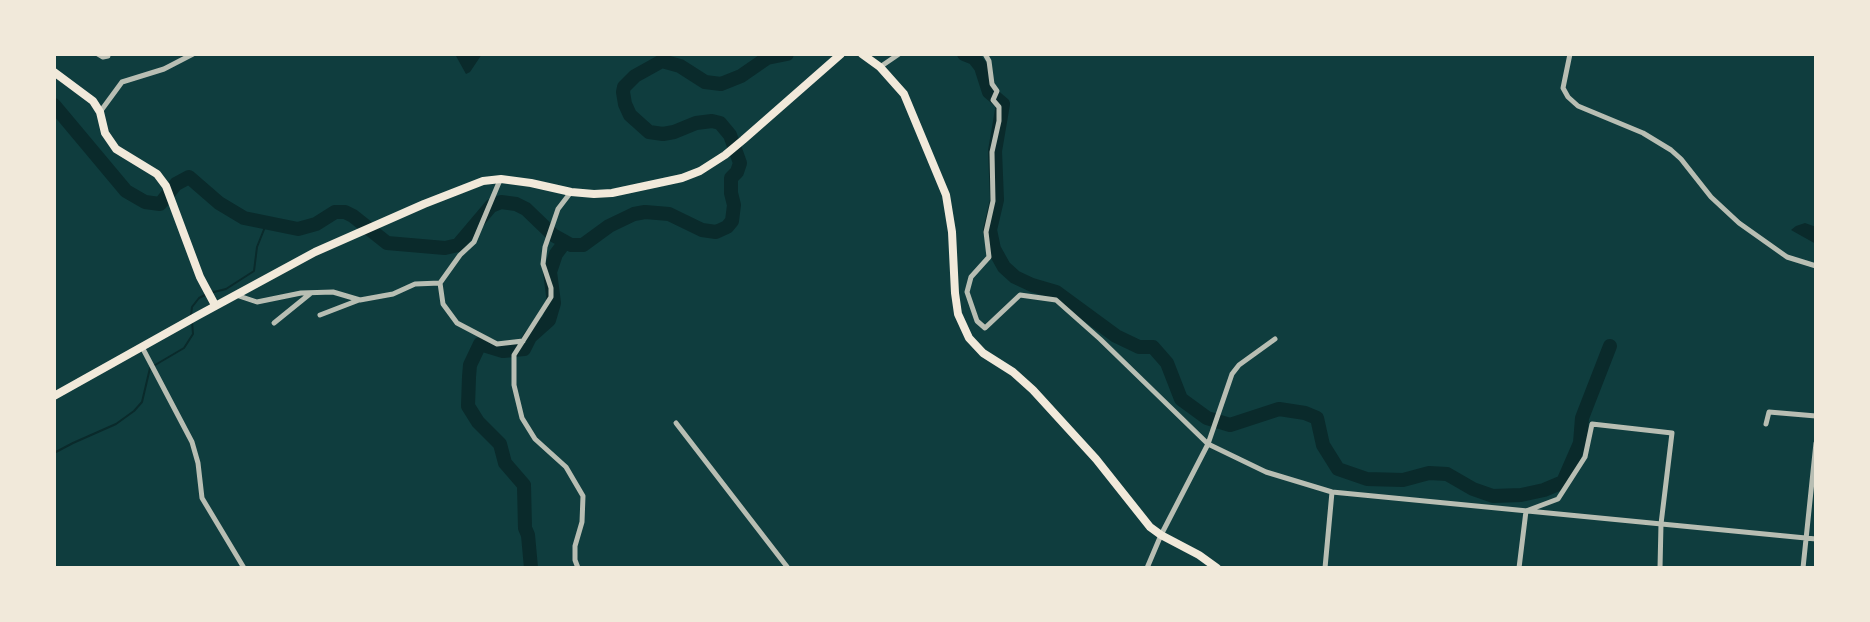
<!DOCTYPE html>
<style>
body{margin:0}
#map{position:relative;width:1870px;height:622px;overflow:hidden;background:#0f3d3e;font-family:Inter,sans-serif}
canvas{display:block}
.frame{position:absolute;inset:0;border:56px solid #f1e9da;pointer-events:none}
</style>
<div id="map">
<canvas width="1870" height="622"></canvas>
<div class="frame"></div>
</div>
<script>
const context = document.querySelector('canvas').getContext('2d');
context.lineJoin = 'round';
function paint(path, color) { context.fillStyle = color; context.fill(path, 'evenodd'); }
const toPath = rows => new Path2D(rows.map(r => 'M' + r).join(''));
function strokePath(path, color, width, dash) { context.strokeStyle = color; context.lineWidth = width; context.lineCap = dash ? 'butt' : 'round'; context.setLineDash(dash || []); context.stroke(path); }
paint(toPath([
 [453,54,482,54,470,72,466,74,456,56],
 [1805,223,1816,227,1816,244,1791,230,1796,226]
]), '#0a2a2b');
strokePath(toPath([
 [210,293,226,289,254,271,257,247,267,222],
 [191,315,192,307,199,298,205,295],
 [54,453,73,443,116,424,134,411,142,402,150,368,184,348,193,334,192,321]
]), '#0a2a2b', 2);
strokePath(toPath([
 [964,54,974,58,981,67,989,92,1003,104,995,151,997,200,990,230,994,249,1004,267,1015,277,1032,285,1056,292,1116,336,1139,347,1153,347,1167,363,1181,399,1207,418,1230,425,1279,409,1305,413,1317,418,1323,445,1338,469,1367,479,1403,480,1429,473,1447,474,1473,489,1493,496,1521,495,1544,490,1563,482,1580,443,1582,418,1610,346],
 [54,105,126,191,145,202,160,204,176,184,189,177,219,203,244,218,298,229,316,224,335,212,345,212,353,216,387,243,445,248,458,245,491,206,501,202,516,204,526,209,553,235,571,245,583,245,609,226,634,214,645,212,669,214,702,230,716,232,727,227,732,221,734,205,731,193,731,178,737,172,740,163,730,135,720,123,712,121,696,123,674,132,663,134,649,132,630,115,625,104,623,92,624,87,635,76,662,61,680,66,705,82,721,84,741,76,767,58,787,54],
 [531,568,528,535,525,528,524,485,505,463,500,444,478,422,468,406,469,377,470,365,480,344,503,351,524,349,530,337,549,320,554,303,550,272,556,254,565,242]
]), '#0a2a2b', 14);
strokePath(toPath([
 [98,54,103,57,108,56,108,54],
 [985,54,989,61,992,84,997,91,993,100,999,107,999,121,992,152,993,201,986,232,989,257,971,277,967,292,977,321,985,328,1020,295,1056,300,1100,339,1208,444,1266,472,1332,492,1816,539],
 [1570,54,1563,88,1568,97,1578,106,1643,133,1671,150,1681,159,1711,197,1739,223,1787,257,1816,266],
 [880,67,899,54],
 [100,112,122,82,164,69,193,54],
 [500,180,474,242,460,255,440,283,443,304,457,323,497,344,523,341],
 [571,192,558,209,545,247,543,264,551,288,551,297,514,355,514,385,522,418,535,439,566,467,583,496,582,522,575,546,575,560,578,568],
 [236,295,257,302,301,293,333,292,360,300,393,294,415,284,440,283],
 [320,315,359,300],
 [274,323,311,293],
 [142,347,192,442,198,463,202,498,244,568],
 [676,423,788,568],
 [1766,424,1769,412,1816,416],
 [1147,568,1161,535,1208,444,1232,374,1239,365,1275,339],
 [1325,568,1332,492],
 [1519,568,1526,511,1558,499,1585,457,1592,424,1672,433,1661,524,1660,568],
 [1803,568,1816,443]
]), '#b8beb3', 5);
strokePath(toPath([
 [862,54,880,67,904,94,946,195,952,232,955,293,958,314,969,338,983,353,1013,372,1033,390,1096,459,1150,527,1161,535,1199,555,1217,568],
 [54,72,93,101,100,112,105,133,116,149,157,174,166,186,200,277,215,305],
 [54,396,197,316,315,252,424,204,483,181,501,179,531,183,571,192,594,194,612,193,682,178,700,171,725,155,743,140,841,54]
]), '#f1e9da', 8);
</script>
